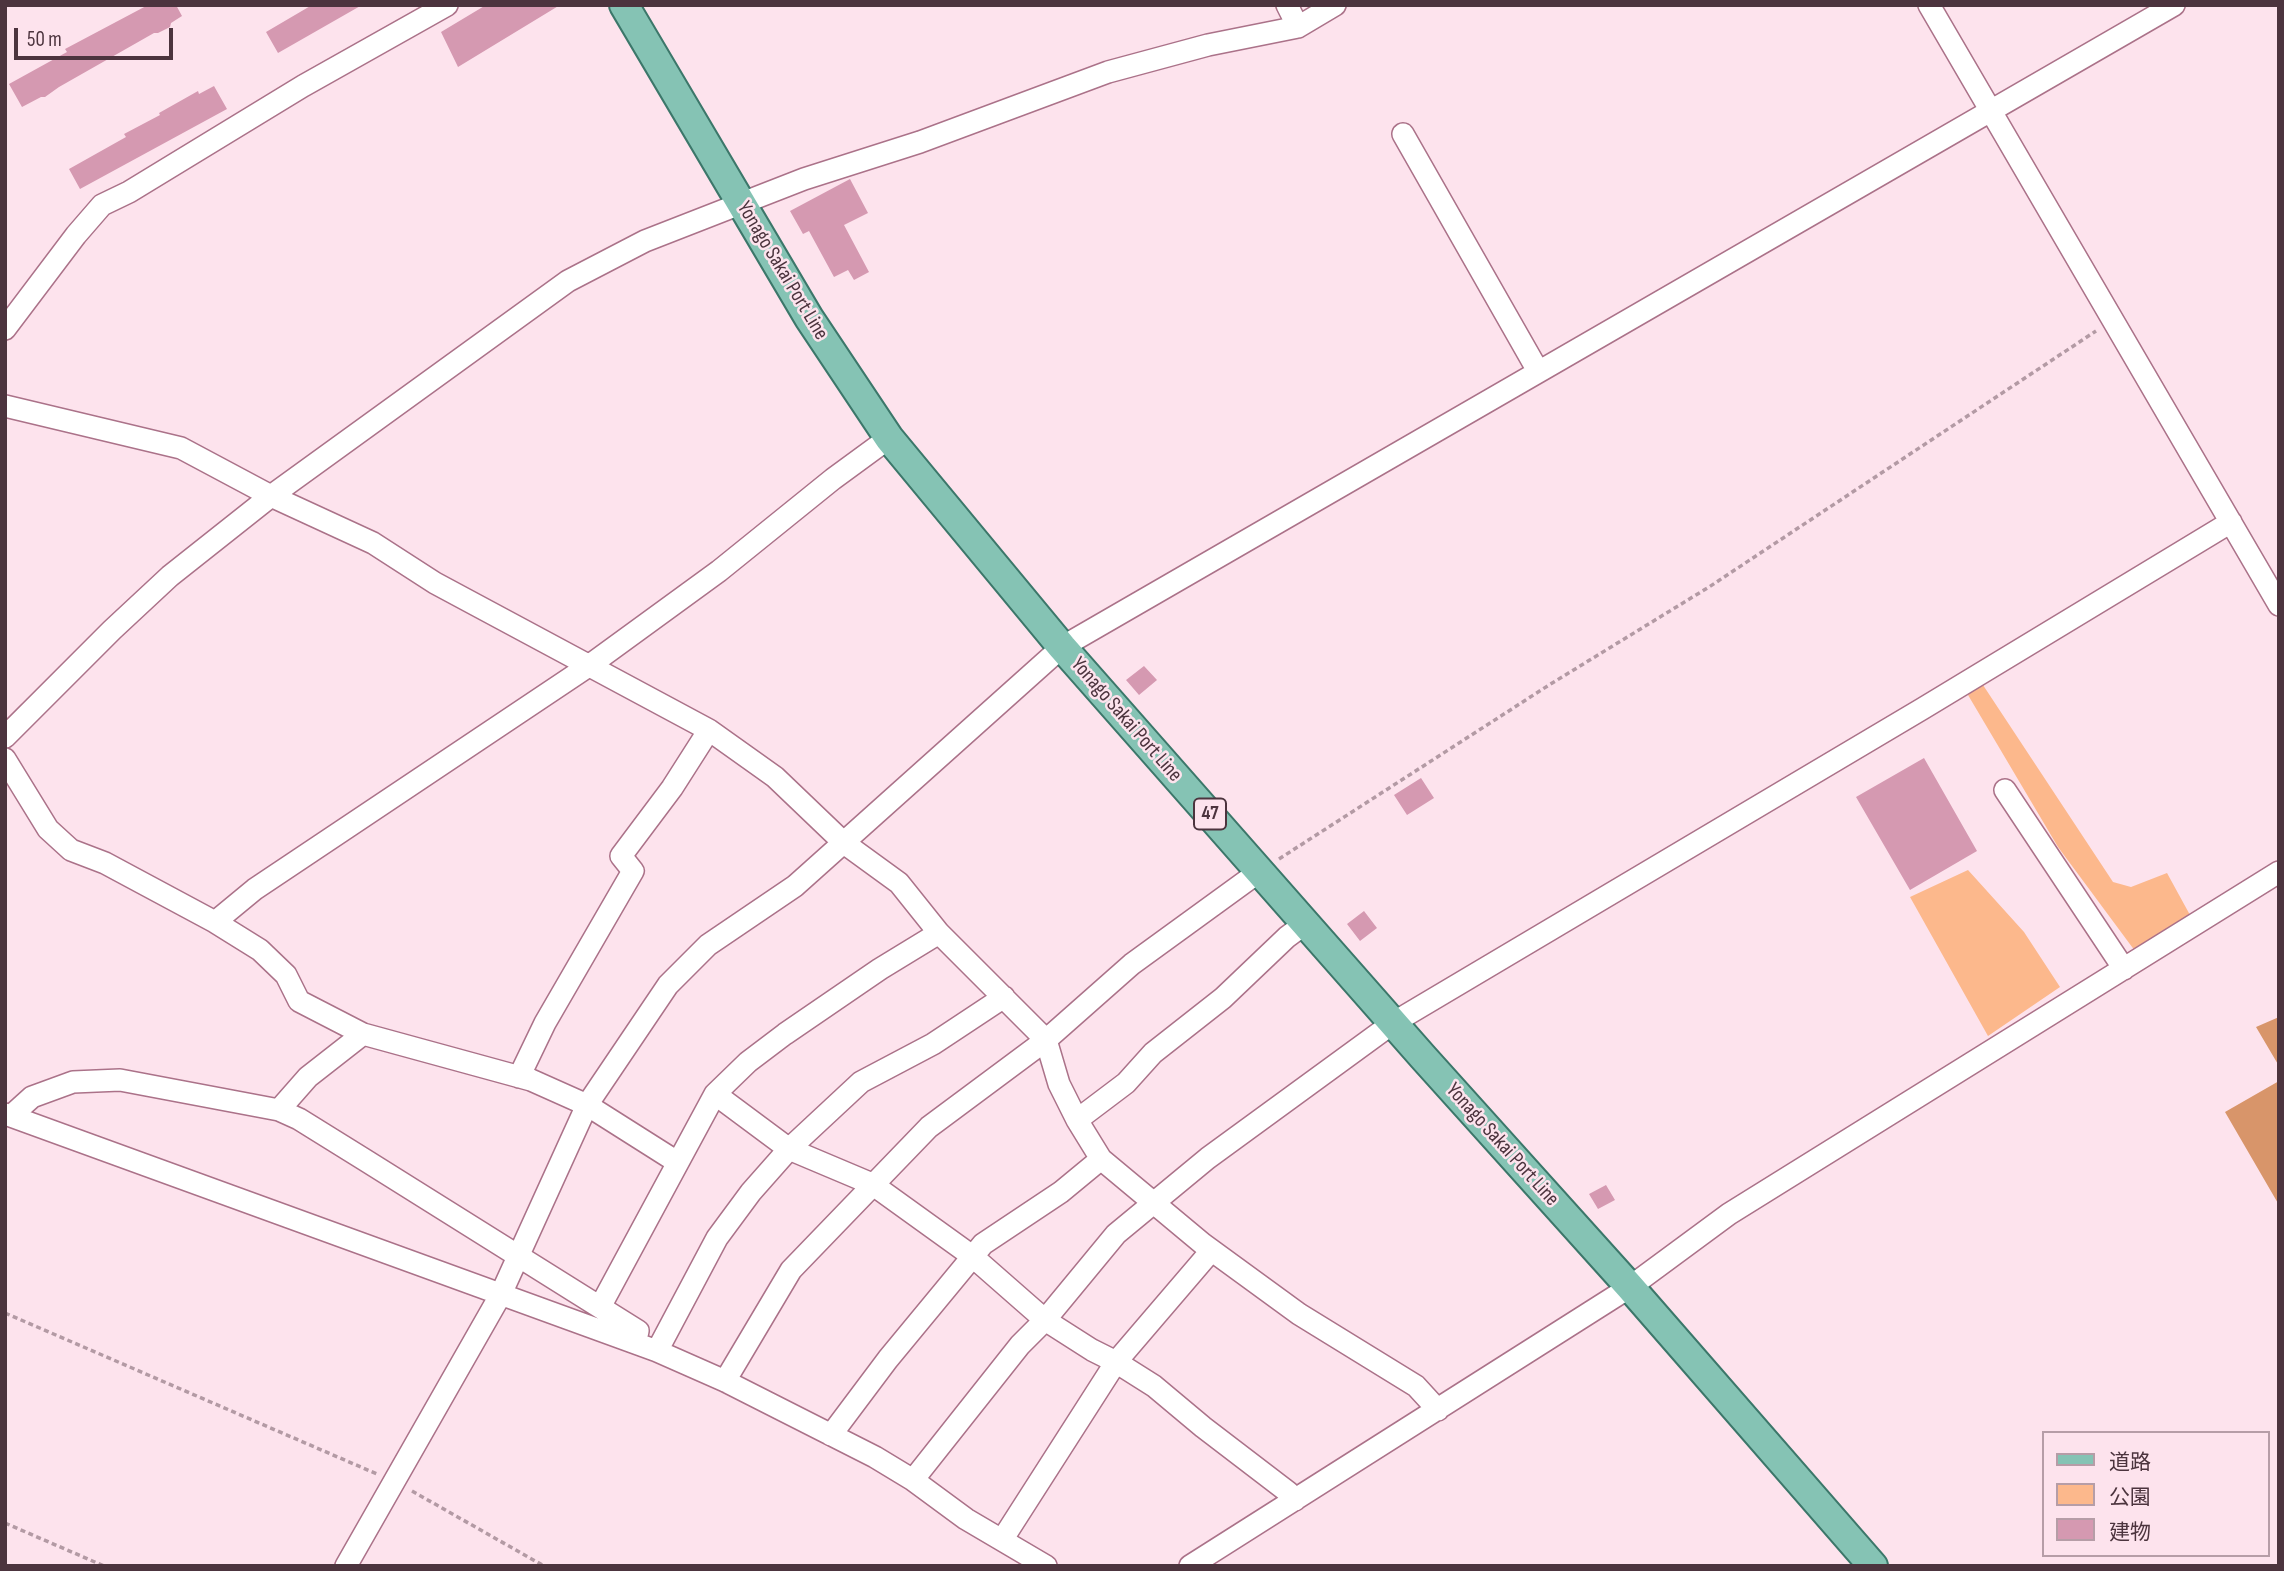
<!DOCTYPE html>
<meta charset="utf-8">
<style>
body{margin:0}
#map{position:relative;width:2284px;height:1571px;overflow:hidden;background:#fde3ed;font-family:"Sofia Sans Condensed","Noto Sans JP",sans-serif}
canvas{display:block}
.frame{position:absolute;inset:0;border:7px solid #4c343e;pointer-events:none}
.legend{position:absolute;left:2042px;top:1431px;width:228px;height:126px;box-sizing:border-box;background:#fde3ed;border:2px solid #b69da7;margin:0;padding:9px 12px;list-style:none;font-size:21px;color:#4c343e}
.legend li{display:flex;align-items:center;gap:14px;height:35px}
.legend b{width:35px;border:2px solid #b69da7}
.scale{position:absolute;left:14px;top:28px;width:159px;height:32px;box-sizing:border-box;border:4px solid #4c343e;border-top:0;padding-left:9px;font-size:21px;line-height:24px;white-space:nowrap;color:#4c343e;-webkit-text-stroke:5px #fde3ed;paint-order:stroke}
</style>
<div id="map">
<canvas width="2284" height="1571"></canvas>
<div class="frame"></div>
<ul class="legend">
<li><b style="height:9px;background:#85c3b4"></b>道路</li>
<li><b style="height:19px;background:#fcb88c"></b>公園</li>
<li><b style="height:19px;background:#d599b1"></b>建物</li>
</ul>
<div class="scale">50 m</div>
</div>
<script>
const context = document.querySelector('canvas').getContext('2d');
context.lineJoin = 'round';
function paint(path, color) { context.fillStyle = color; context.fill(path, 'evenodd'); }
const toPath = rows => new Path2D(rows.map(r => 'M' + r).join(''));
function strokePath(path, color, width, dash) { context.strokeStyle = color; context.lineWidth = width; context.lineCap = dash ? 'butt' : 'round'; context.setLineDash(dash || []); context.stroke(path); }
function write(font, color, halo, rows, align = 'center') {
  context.font = font + ' "Sofia Sans Condensed",sans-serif'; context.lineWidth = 5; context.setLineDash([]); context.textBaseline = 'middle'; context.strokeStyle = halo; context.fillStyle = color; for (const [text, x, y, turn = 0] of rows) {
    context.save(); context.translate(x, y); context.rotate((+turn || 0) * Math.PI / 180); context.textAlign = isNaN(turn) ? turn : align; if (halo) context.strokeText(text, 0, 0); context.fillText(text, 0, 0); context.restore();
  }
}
paint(toPath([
 [1981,682,2113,882,2131,887,2167,873,2190,915,2135,951,2058,847,1968,695],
 [1968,870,2024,932,2060,987,1988,1036,1910,897]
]), '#fcb88c');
paint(toPath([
 [2279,1017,2279,1066,2256,1027],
 [2279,1081,2279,1205,2225,1112]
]), '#d8956a');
paint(toPath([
 [148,5,176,5,182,16,171,23,170,27,158,33,154,33,59,87,45,97,41,97,22,107,9,84,67,52,65,49],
 [312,5,362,5,278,53,266,32],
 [486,5,560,5,458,67,441,32],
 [214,86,227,109,80,189,69,169,126,137,124,134,160,115,159,113,198,91,199,94],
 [850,179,868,213,844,225,869,272,854,280,848,270,834,277,809,231,803,234,790,211],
 [1144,666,1157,680,1139,695,1126,680],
 [1924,758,1977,851,1910,890,1856,797],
 [1421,778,1434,798,1407,815,1394,795],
 [1364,911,1377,928,1360,941,1347,924],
 [1606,1185,1615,1200,1598,1209,1589,1194]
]), '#d599b1');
const minor = toPath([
 [1287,5,1298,27],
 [1929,5,2279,605],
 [1403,134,1538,371],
 [5,329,76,235,102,205,129,192,303,86,447,5],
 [5,406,181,448,271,496,373,543,435,583,709,730,775,777,844,843,899,883,939,933,1046,1040,1059,1084,1077,1120,1101,1159,1203,1244,1299,1314,1416,1386,1438,1410],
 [5,737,112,630,170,576,271,496,568,281,645,241,804,179,920,142,1108,72,1208,45,1298,27,1335,5],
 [5,759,48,829,71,850,105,863,215,922],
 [2005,790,2124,969],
 [363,1034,299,1001,286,975,260,950,215,922,255,889,590,665,719,571,833,479,889,438],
 [519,1077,545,1023,633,871,621,856,672,788,709,730],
 [715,1094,789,1149,861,1082,933,1044,1004,997],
 [279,1110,308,1077,363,1034,531,1080,587,1105,677,1162],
 [5,1114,657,1351,725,1381,875,1457,913,1480,966,1519,1046,1566],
 [11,1116,32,1097,73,1082,120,1080,279,1110,299,1119,365,1160,638,1331,636,1340],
 [1077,1120,1126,1083,1153,1053,1223,998,1287,937,1306,923],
 [600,1307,715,1094,748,1062,785,1034,880,969,939,933],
 [657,1351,717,1238,751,1192,789,1149,872,1184,972,1256,1045,1320,1092,1350,1116,1362,1211,1251],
 [725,1381,791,1270,929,1127,1046,1040,1132,964,1260,871],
 [831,1435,888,1359,983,1244,1061,1192,1101,1159],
 [913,1480,1020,1345,1045,1320,1116,1234,1208,1158,1393,1023,1922,709,2231,522],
 [1002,1540,1116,1362,1154,1386,1203,1427,1288,1492,1295,1500],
 [346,1566,501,1294,587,1105,668,985,708,945,795,886,1062,647,2174,5],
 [1190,1566,1630,1287,1729,1214,2279,872]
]);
const major = toPath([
 [624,5,809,318,889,438,1062,647,1423,1057,1630,1287,1873,1566]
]);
strokePath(minor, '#ab7289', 24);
strokePath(major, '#3c776a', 32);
strokePath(toPath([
 [1279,859,1549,685,1709,587,2096,331],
 [5,1313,377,1474],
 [412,1491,544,1566],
 [5,1523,104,1566]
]), '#b39aa4', 3.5, [5, 3.5]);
strokePath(minor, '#fff', 21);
strokePath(major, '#85c3b4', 28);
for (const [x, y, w] of [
 [1210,814,32]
]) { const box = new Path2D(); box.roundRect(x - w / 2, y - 15.5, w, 31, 5); context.fillStyle = '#fde3ed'; context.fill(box); strokePath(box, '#4c343e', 2); }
write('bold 19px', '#4c343e', null, [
 ["47",1210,814]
]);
write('21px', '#4c343e', '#fde3ed', [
 ["Yonago Sakai Port Line",782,271,59],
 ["Yonago Sakai Port Line",1126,720,49],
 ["Yonago Sakai Port Line",1502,1145,48]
]);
</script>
